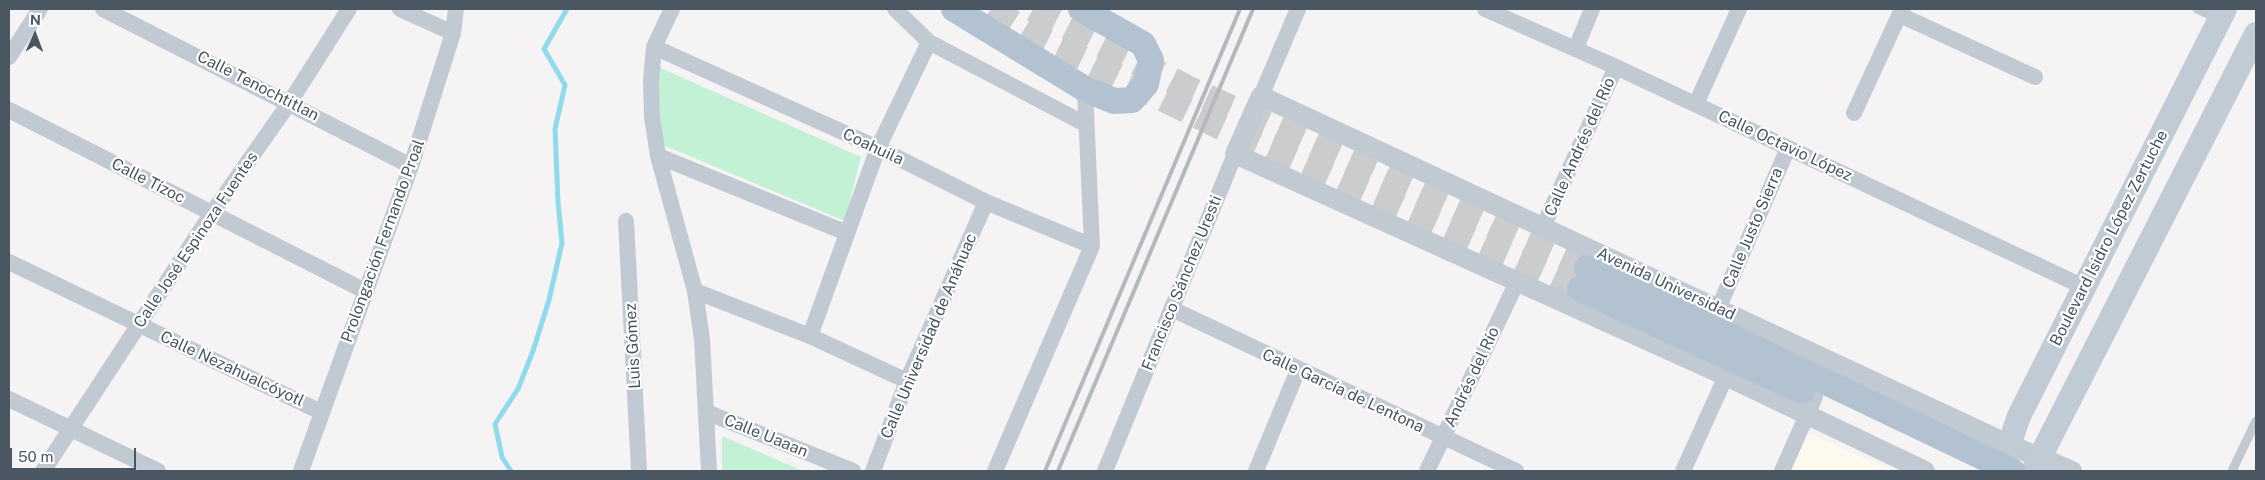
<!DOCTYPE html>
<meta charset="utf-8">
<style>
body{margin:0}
#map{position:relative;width:2265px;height:480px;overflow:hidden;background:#f5f3f3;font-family:"Public Sans",sans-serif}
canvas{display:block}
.frame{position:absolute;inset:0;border:10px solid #4a5661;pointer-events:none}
.north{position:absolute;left:10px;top:10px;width:50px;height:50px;-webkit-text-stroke:4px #fff;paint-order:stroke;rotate:2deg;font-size:14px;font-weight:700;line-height:20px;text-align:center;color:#4a5661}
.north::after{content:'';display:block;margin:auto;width:18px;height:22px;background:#4a5661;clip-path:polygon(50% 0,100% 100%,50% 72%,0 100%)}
.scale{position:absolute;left:10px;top:448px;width:126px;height:22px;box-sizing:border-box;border:2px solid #4a5661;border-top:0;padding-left:6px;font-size:15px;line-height:18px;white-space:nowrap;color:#4a5661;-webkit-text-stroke:4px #fff;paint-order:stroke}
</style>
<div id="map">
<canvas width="2265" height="480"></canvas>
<div class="frame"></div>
<div class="north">N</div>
<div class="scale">50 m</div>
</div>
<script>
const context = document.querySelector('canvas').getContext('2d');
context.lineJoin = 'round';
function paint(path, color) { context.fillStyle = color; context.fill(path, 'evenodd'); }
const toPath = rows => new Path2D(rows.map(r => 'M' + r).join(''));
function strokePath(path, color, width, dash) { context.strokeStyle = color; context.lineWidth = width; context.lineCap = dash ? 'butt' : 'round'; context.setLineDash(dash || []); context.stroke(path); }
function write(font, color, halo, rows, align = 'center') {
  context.font = font + ' "Public Sans",sans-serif'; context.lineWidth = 4.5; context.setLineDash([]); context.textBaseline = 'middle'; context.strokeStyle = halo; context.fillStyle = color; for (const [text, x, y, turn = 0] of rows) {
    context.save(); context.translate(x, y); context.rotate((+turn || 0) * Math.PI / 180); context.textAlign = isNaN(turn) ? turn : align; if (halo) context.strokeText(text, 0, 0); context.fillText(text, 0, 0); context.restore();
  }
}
paint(toPath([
 [1808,433,1893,471,1791,471]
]), '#fdf9ef');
paint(toPath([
 [656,66,861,157,845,221,663,145],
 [722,436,803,471,722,471]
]), '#c3f1d5');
strokePath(toPath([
 [511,471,502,457,495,424,518,389,533,351,549,300,562,243,558,202,555,129,565,85,544,49,567,9]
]), '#90daee', 5);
strokePath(toPath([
 [991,9,1029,33,1221,127,1580,289],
 [1033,9,1189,89,1587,268]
]), '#caccce', 26, [26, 13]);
strokePath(toPath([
 [2197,9,2220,19],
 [2232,471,2256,421]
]), '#c1cad2', 9);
strokePath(toPath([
 [103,9,411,166],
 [400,9,453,33],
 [672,9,654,47,651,81,652,117,658,156,695,291,702,339,709,471],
 [895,9,929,42,1085,124],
 [1485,9,1616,67,2084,287],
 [1900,15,2035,77],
 [654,47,878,148,986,202,1092,246],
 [1576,48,1592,9],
 [9,57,40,9],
 [1261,96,1298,9],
 [1696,104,1739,9],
 [9,110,367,292],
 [1854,113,1902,9],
 [658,156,847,233],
 [626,221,639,471],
 [1543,227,1616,67],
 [9,262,321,412],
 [695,291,810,336,907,381],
 [1172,309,1516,471],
 [1718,309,1788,148],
 [810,336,878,148,929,42],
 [9,399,158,471],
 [706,412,853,471],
 [43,471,212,213,290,102,349,9],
 [301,471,411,166,453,33,456,9],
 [873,471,907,381,986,202],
 [995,471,1092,246,1085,89],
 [1105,471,1235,154],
 [1256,471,1298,370],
 [1427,471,1517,282],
 [1683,471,1726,376],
 [1782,471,1815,397]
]), '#c1cad2', 16);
strokePath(toPath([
 [1925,471,1726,376,1235,154,1261,96,2008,444,2072,471]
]), '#c1cad2', 20);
strokePath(toPath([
 [2000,471,2019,416,2225,9],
 [2033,471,2256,34]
]), '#c1cbd6', 24);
strokePath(toPath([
 [954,9,1085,89,1114,101,1132,100,1146,84,1151,60,1143,44,1081,9],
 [1587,268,2012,471],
 [1580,289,1802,391]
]), '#b3c2d1', 26);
strokePath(toPath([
 [1045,471,1240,9],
 [1058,471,1253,9]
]), '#b5b8bd', 4);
write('16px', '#4a5661', '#fff', [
 ["Calle Tenochtitlan",258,86,27],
 ["Calle Octavio López",1785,146,25],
 ["Coahuila",873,147,25],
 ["Calle Andrés del Río",1580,147,-66],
 ["Calle Tízoc",148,181,27],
 ["Calle Justo Sierra",1753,228,-67],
 ["Boulevard Isidro López Zertuche",2109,238,-63],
 ["Calle José Espinoza Fuentes",196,240,-56],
 ["Prolongación Fernando Proal",383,241,-70],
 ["Francisco Sánchez Uresti",1182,283,-68],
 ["Avenida Universidad",1666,284,25],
 ["Calle Universidad de Anáhuac",929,336,-67],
 ["Luis Gómez",633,346,-93],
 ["Calle Nezahualcóyotl",232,369,25],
 ["Andrés del Río",1472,377,-65],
 ["Calle García de Lentona",1343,391,25],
 ["Calle Uaaan",766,436,22]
]);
</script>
